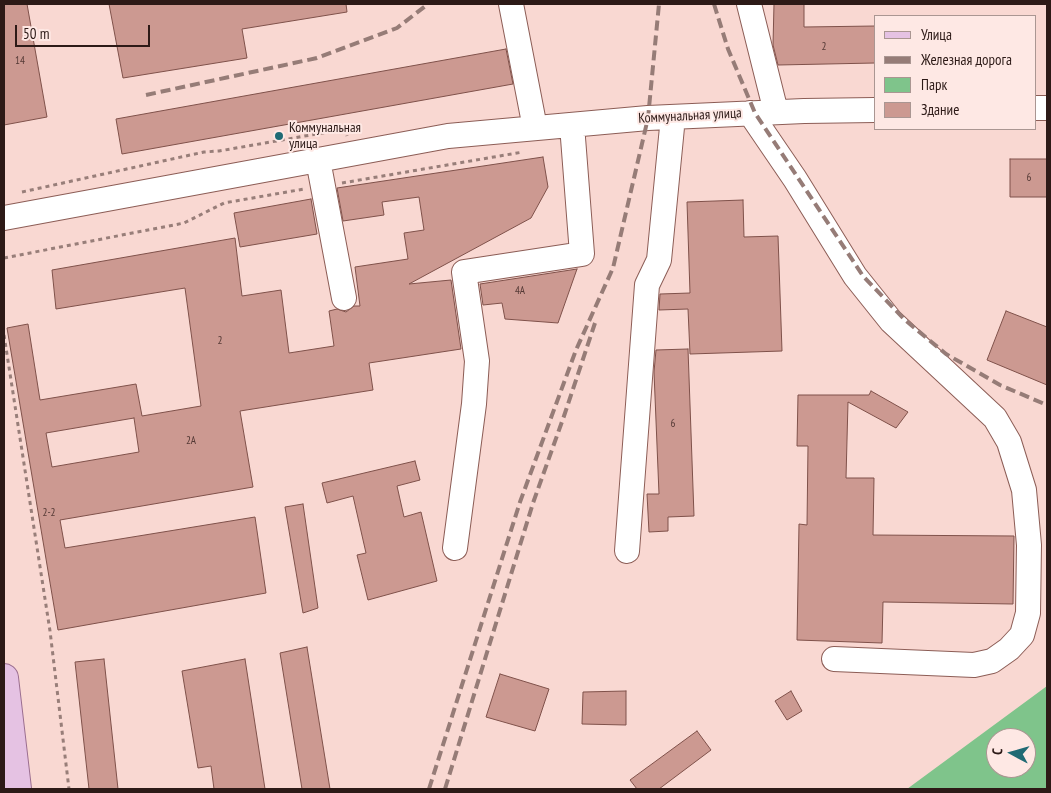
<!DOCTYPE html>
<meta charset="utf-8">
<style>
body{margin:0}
#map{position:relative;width:1051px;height:793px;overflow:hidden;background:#f9d8d2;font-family:"PT Sans Narrow",sans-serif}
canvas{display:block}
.frame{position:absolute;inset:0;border:5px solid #2d1a17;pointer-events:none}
.legend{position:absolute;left:874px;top:15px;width:162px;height:115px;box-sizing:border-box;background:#fee8e4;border:1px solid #aa9692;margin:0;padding:6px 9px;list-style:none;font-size:15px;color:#2d1a17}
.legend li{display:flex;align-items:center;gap:10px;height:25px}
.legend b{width:25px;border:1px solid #aa9692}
.north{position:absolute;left:986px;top:728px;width:50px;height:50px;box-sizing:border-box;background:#fee8e4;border:1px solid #aa9692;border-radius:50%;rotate:276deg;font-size:14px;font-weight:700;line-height:20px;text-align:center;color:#2d1a17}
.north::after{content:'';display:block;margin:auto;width:18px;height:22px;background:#206a74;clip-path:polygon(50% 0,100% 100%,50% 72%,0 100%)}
.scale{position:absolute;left:15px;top:25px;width:135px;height:22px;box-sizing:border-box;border:2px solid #2d1a17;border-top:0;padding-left:6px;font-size:15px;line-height:18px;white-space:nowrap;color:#2d1a17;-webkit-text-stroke:4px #fee8e4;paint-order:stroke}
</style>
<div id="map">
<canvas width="1051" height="793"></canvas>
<div class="frame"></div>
<ul class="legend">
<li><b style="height:6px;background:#e5c2e3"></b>Улица</li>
<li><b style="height:6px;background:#967c77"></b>Железная дорога</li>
<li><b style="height:14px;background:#7fc48b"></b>Парк</li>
<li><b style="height:14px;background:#cc9991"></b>Здание</li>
</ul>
<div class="north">С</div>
<div class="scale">50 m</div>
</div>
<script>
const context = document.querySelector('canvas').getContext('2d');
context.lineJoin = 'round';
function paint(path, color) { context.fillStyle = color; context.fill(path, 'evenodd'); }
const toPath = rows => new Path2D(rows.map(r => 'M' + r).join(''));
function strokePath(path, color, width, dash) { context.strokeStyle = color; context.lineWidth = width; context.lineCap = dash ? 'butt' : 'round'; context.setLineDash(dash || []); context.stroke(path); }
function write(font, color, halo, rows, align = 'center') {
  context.font = font + ' "PT Sans Narrow",sans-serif'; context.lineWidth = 4; context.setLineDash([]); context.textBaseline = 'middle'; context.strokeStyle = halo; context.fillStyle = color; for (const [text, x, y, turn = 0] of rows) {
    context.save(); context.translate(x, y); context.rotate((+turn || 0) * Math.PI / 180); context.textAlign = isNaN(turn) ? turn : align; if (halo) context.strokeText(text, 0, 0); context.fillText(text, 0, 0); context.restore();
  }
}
paint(toPath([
 [1047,686,1047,789,907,789],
 [996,738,1026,738,1026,768,996,768]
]), '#7fc48b');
const building = toPath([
 [4,4,27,4,47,117,4,125,4,4],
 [109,4,346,4,347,12,242,29,247,58,123,78,109,4],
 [774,4,804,4,804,27,875,26,875,63,778,65,773,45,774,4],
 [506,49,513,84,122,154,116,119,506,49],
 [543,157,548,187,531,218,409,284,451,280,461,349,369,363,373,390,240,411,253,487,60,520,65,548,255,517,266,593,58,630,7,328,28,324,40,400,136,384,142,416,201,406,185,288,56,309,52,270,235,238,242,296,281,290,289,353,334,346,329,311,337,309,346,312,354,306,360,306,355,267,408,259,404,233,424,230,419,197,382,202,384,215,343,221,337,188,543,157],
 [134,418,139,452,52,467,46,433,134,418],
 [1010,159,1047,159,1047,197,1010,197,1010,159],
 [311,199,317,234,240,247,234,213,311,199],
 [743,200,744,237,778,236,782,351,690,354,688,309,659,310,660,294,690,293,687,202,743,200],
 [577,269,558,323,505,319,502,303,483,305,480,284,577,269],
 [1006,311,1047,327,1047,385,987,360,1006,311],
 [688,349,694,516,668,517,668,531,649,532,647,494,659,494,654,372,656,350,688,349],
 [871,391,908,412,896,428,848,402,846,478,874,478,873,535,1014,536,1013,604,883,602,882,643,797,640,799,524,807,525,808,446,797,446,798,395,869,395,871,391],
 [415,461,420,480,397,486,404,517,421,512,437,581,368,600,357,555,366,553,353,496,327,503,322,483,415,461],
 [303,504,318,608,303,613,285,507,303,504],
 [307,647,330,789,302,789,280,653,307,647],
 [104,659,118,789,89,789,75,662,104,659],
 [245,659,265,789,214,789,211,766,198,768,182,671,245,659],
 [500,674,549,689,535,731,486,717,500,674],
 [626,691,626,725,582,724,583,692,626,691],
 [791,691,802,711,787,720,775,701,791,691],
 [697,731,711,750,659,789,637,789,630,780,697,731]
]);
paint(building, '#cc9991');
strokePath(building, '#7f514a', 1);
const minor = toPath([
 [511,4,535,128],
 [749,4,776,112],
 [1035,108,1047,108],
 [750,113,795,179,855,276,891,321,995,418,1009,442,1024,490,1029,545,1028,613,1022,635,1009,649,992,661,974,665,834,659],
 [318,160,344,298],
 [4,218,448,136,648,118,804,111,875,110],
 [455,548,474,404,477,361,464,272,582,254,572,125],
 [627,551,647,285,659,260,673,117]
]);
const major = toPath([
 [4,678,17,789]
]);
strokePath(minor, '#8c5d56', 26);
strokePath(major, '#9a6d8f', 30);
strokePath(toPath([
 [342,183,523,152],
 [22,192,204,152,219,151,345,129,347,136],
 [4,258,184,223,224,203,304,189],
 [4,335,50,631,69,789]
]), '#987e79', 3, [4, 4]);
strokePath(minor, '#fff', 24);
strokePath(major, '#e5c2e3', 28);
strokePath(toPath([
 [714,4,728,49,755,113,863,276,905,320,946,354,1000,385,1047,405],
 [146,95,317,58,397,28,428,4],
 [429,789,520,502,576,350,613,268,648,118,659,4],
 [445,789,533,503,564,416,595,323]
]), '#967c77', 4, [10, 5]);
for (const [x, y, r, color] of [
 [279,136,5,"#206a74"]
]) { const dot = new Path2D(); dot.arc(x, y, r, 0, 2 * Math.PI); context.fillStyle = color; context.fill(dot); strokePath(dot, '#fee8e4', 2); }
write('11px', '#553a36', null, [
 ["2",824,47],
 ["14",20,61],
 ["6",1029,178],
 ["4А",520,291],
 ["2",220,341],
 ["6",673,424],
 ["2А",191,441],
 ["2-2",49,513]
]);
write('14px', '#2d1a17', '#fee8e4', [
 ["Коммунальная улица",690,116,-3]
]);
write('14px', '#2d1a17', '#fee8e4', [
 ["Коммунальная",289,128],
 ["улица",289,144]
], 'left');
</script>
